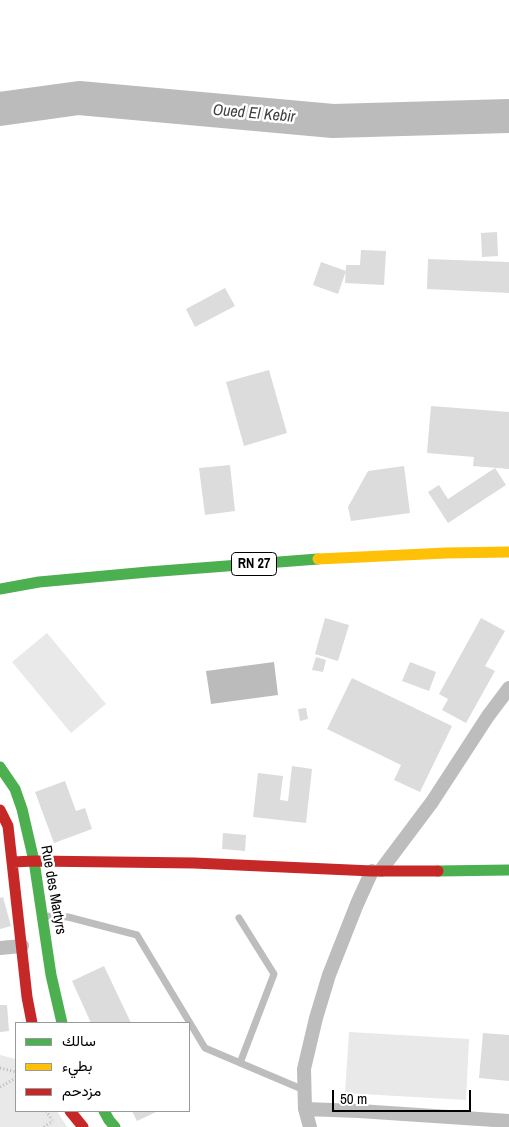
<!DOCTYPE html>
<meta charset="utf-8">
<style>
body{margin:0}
#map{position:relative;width:509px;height:1127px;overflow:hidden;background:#fff;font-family:"Archivo Narrow",Vazirmatn,sans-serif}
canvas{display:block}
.legend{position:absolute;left:15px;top:1022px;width:175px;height:90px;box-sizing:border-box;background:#fff;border:1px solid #999;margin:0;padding:6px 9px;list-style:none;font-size:15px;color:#000}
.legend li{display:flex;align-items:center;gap:10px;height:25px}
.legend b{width:25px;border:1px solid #999}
.scale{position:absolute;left:332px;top:1090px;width:139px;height:22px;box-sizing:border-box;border:2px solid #000;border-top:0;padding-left:6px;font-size:15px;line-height:18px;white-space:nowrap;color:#000;-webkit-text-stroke:4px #fff;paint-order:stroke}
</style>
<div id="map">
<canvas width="509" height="1127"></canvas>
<ul class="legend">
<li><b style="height:6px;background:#4caf50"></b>سالك</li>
<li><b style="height:6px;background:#ffc107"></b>بطيء</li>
<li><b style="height:6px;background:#c62828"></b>مزدحم</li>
</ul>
<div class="scale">50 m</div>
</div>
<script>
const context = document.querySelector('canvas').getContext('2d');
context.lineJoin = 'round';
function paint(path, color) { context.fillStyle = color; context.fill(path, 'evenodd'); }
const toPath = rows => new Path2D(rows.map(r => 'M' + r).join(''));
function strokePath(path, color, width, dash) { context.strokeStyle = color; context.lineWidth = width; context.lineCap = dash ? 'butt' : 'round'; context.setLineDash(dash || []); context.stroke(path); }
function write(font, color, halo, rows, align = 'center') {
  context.font = font + ' "Archivo Narrow",sans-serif'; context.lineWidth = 5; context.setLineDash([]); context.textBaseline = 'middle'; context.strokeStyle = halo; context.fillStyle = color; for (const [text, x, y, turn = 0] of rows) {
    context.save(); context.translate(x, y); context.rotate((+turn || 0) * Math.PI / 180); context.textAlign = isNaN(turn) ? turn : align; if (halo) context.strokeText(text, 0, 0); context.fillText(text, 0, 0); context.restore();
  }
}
paint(toPath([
 [47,633,106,704,71,733,12,662],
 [349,1032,469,1039,466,1100,345,1093],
 [0,1055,16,1059,16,1111,57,1111,67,1127,0,1127]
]), '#e9e9e9');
paint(toPath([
 [274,662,278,695,211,704,206,671]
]), '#bbb');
strokePath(toPath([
 [0,109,79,98,333,121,509,116]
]), '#bbb', 34);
paint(toPath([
 [497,232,498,256,482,257,481,233],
 [361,250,386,251,384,285,345,283,346,265,360,265],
 [428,259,509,262,509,293,427,289],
 [321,262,346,271,338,294,313,285],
 [225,288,235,306,195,327,186,309],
 [269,370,287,433,244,446,226,382],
 [431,406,509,412,509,469,473,466,474,457,427,453],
 [230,465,235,511,205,515,199,468],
 [404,466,410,513,351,521,348,507,368,471],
 [495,468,506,485,448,523,428,492,439,485,448,499],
 [325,618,349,625,338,661,315,654],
 [481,618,505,631,485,666,495,671,466,723,442,710,448,699,439,694],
 [316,657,326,660,323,672,312,670],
 [410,662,436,672,429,691,402,681],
 [352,678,452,726,420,792,394,780,401,765,327,729],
 [306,708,308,719,300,721,298,709],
 [292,766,312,769,306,823,253,817,258,773,283,776,280,800,288,801],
 [65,781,76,811,85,808,92,829,54,843,35,792],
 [223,833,246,835,245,851,222,849],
 [3,897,11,926,0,929,0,898],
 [104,966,131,1023,91,1023,72,981],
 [0,1005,7,1005,9,1031,0,1032],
 [483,1033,509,1035,509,1081,479,1078],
 [132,1111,158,1111,137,1121]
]), '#dcdcdc');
strokePath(toPath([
 [0,1068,16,1072],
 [0,1087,16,1078],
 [46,1111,52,1120],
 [44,1127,53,1121]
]), '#b8b8b8', 3, [1, 2.5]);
strokePath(toPath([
 [44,916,68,917,137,935,205,1048,304,1090],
 [239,918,274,974,240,1063]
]), '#bdbdbd', 7);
strokePath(toPath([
 [381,870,432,802,488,716,509,688],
 [0,948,22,946],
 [305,1109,359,1111,509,1121],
 [310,1127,305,1109,304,1069,316,1018,329,975,357,904,372,871]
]), '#bdbdbd', 14);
strokePath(toPath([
 [0,589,39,582,148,572,318,559],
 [0,767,15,789,22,809,34,861,51,975,62,1023],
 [438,871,509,870],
 [104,1111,109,1120,115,1127]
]), '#4caf50', 11);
strokePath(toPath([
 [318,559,446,553,509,552]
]), '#ffc107', 11);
strokePath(toPath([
 [0,810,8,826,27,997,32,1023],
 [13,862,34,861,194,863,372,871,438,871],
 [70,1111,83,1127]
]), '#c62828', 11);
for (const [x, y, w] of [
 [254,564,45]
]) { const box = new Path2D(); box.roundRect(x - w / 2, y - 11.5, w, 23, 4); context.fillStyle = '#fff'; context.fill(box); strokePath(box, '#000', 1); }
write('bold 14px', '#000', null, [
 ["RN 27",254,564]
]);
write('15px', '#000', '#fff', [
 ["Rue des Martyrs",53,890,80]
]);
write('italic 16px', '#3f3f3f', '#fff', [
 ["Oued El Kebir",254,114,5]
]);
</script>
